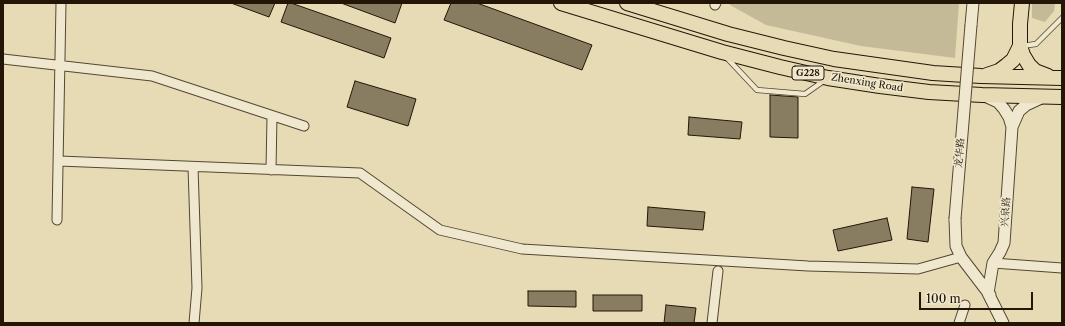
<!DOCTYPE html>
<meta charset="utf-8">
<style>
body{margin:0}
#map{position:relative;width:1065px;height:326px;overflow:hidden;background:#e6dbb5;font-family:"Libre Caslon Text",serif}
canvas{display:block}
.frame{position:absolute;inset:0;border:4px solid #231606;pointer-events:none}
.scale{position:absolute;left:919px;top:292px;width:114px;height:18px;box-sizing:border-box;border:2px solid #231606;border-top:0;padding-left:5px;font-size:12px;line-height:14px;white-space:nowrap;color:#231606;-webkit-text-stroke:3px #efe8cf;paint-order:stroke}
</style>
<div id="map">
<canvas width="1065" height="326"></canvas>
<div class="frame"></div>
<div class="scale">100 m</div>
</div>
<script>
const context = document.querySelector('canvas').getContext('2d');
context.lineJoin = 'round';
function paint(path, color) { context.fillStyle = color; context.fill(path, 'evenodd'); }
const toPath = rows => new Path2D(rows.map(r => 'M' + r).join(''));
function strokePath(path, color, width, dash) { context.strokeStyle = color; context.lineWidth = width; context.lineCap = dash ? 'butt' : 'round'; context.setLineDash(dash || []); context.stroke(path); }
function write(font, color, halo, rows, align = 'center') {
  context.font = font + ' "Libre Caslon Text","Noto Serif SC",serif'; context.lineWidth = 3.5; context.setLineDash([]); context.textBaseline = 'middle'; context.strokeStyle = halo; context.fillStyle = color; for (const [text, x, y, turn = 0] of rows) {
    context.save(); context.translate(x, y); context.rotate((+turn || 0) * Math.PI / 180); context.textAlign = isNaN(turn) ? turn : align; if (halo) context.strokeText(text, 0, 0); context.fillText(text, 0, 0); context.restore();
  }
}
paint(toPath([
 [730,3,959,3,955,58,861,46,766,25,730,5],
 [1032,3,1055,3,1054,11,1045,22,1032,18]
]), '#c5ba97');
const building = toPath([
 [231,3,275,3,269,17,231,3],
 [288,3,291,3,391,38,384,58,281,22,288,3],
 [341,3,402,3,395,23,341,3],
 [451,3,477,3,592,45,582,70,444,20,451,3],
 [355,81,416,99,408,126,347,107,355,81],
 [770,95,798,97,798,138,770,137,770,95],
 [689,117,742,122,740,139,688,135,689,117],
 [912,187,934,189,928,242,907,239,912,187],
 [648,207,705,212,703,230,647,226,648,207],
 [887,218,892,240,838,251,833,230,887,218],
 [528,291,576,291,576,307,528,306,528,291],
 [593,295,642,295,642,311,593,311,593,295],
 [666,305,696,308,694,323,664,323,666,305]
]);
paint(building, '#887c61');
strokePath(building, '#231606', 1);
const service = toPath([
 [1022,46,1036,44,1062,18],
 [727,58,757,90,805,94,825,80]
]);
const minor = toPath([
 [715,5,716,3],
 [3,59,152,76,304,126],
 [59,161,360,173,440,230,522,249,808,266,918,269,961,257],
 [193,167,197,288,194,323],
 [271,170,272,116],
 [57,220,61,3],
 [993,263,1062,268],
 [712,323,718,271],
 [959,323,965,305]
]);
const tertiary = toPath([
 [971,25,973,3],
 [985,96,998,102,1004,109,1009,117,1012,127],
 [955,219,956,246,961,257,990,295],
 [1003,323,988,293,993,263,1000,252,1004,243,1012,127,1019,111,1026,105,1041,98]
]);
const trunk = toPath([
 [561,3,722,52,780,67,828,78,880,86,929,92,982,95,1062,97],
 [627,3,728,34,784,48,834,59,933,73,981,76,1062,78],
 [1022,3,1020,24,1020,46,1023,55,1029,65,1035,71,1048,76],
 [987,75,999,71,1007,65,1013,60,1020,46]
]);
strokePath(service, '#544732', 6);
strokePath(minor, '#544732', 11);
strokePath(tertiary, '#544732', 13);
strokePath(trunk, '#231606', 16);
strokePath(service, '#efe8cf', 4.5);
strokePath(minor, '#efe8cf', 9);
strokePath(tertiary, '#efe8cf', 11);
strokePath(trunk, '#e6dbb5', 14);
const tertiaryBridge = toPath([
 [955,219,971,25]
]);
strokePath(tertiaryBridge, '#544732', 13, []);
strokePath(tertiaryBridge, '#efe8cf', 11);
for (const [x, y, w] of [
 [808,73,32]
]) { const box = new Path2D(); box.roundRect(x - w / 2, y - 7, w, 14, 3); context.fillStyle = '#efe8cf'; context.fill(box); strokePath(box, '#231606', 1); }
write('bold 9px', '#231606', null, [
 ["G228",808,73]
]);
write('10px', '#231606', '#efe8cf', [
 ["Zhenxing Road",867,83,9],
 ["龙华路",960,153,-85],
 ["兴泉路",1006,212,-86]
]);
</script>
